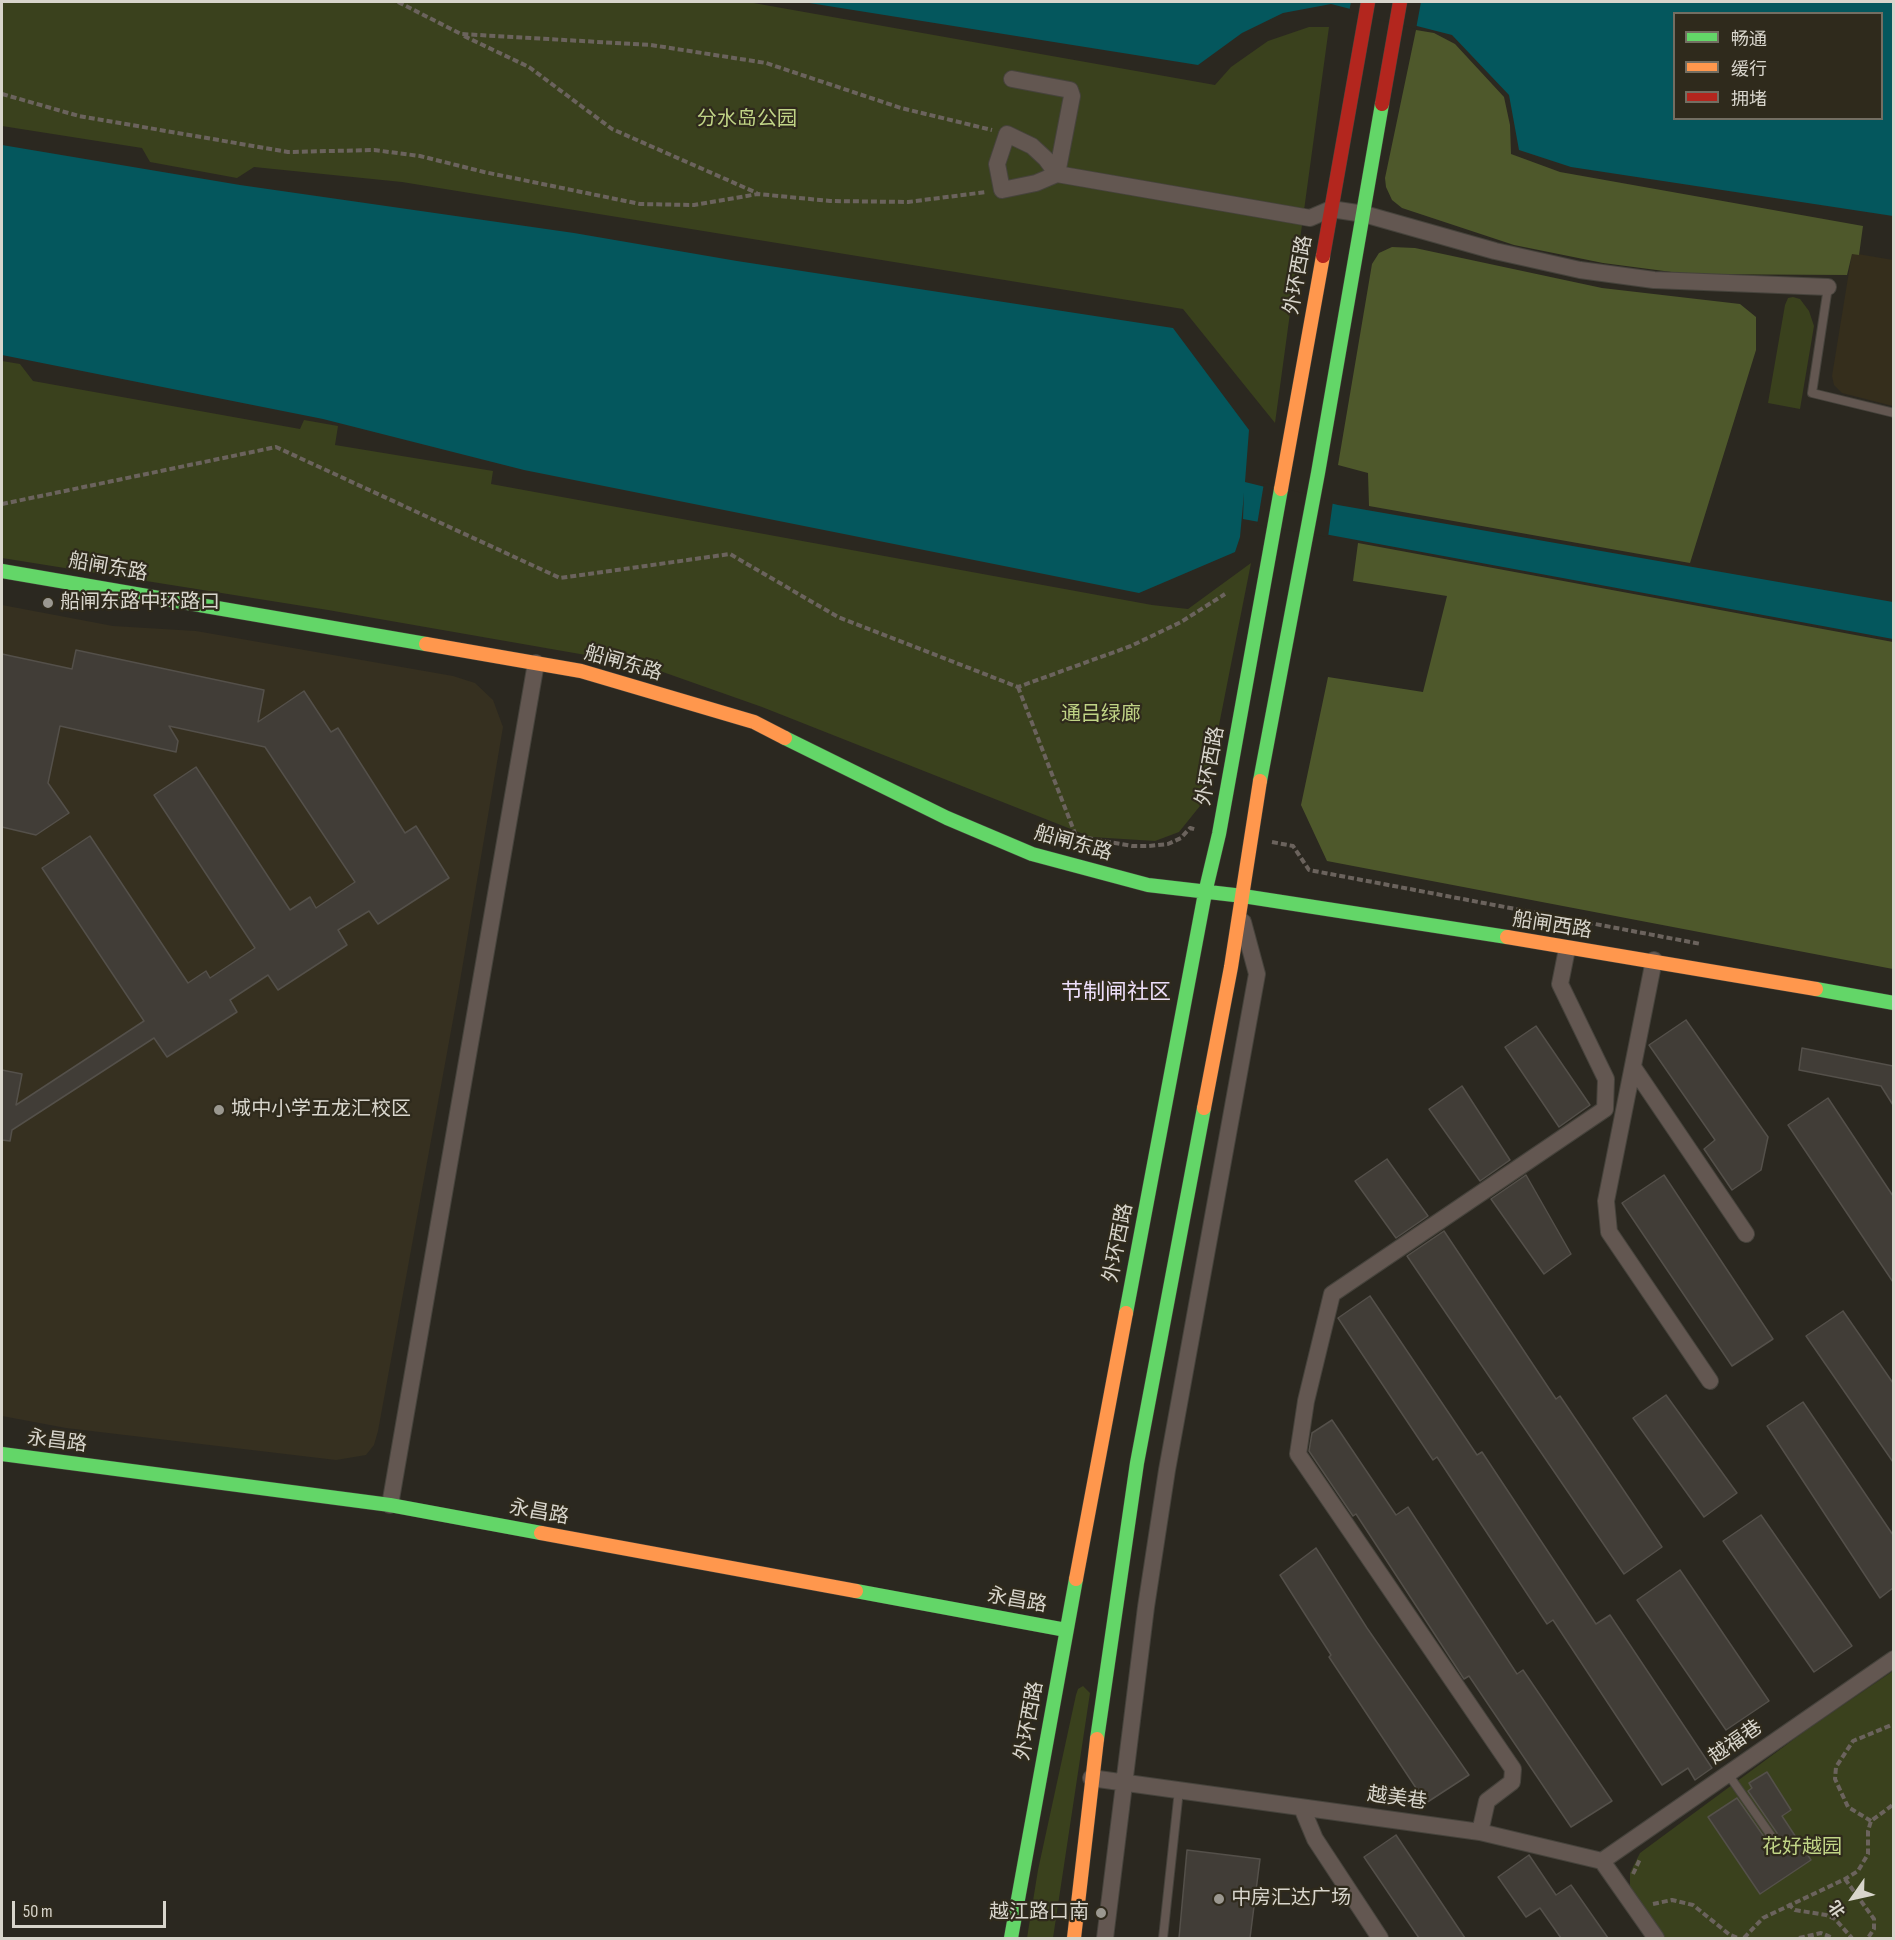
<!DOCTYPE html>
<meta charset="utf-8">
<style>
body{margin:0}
#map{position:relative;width:1895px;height:1940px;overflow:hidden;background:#2b2820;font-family:"Sofia Sans Condensed","Noto Sans SC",sans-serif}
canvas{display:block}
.frame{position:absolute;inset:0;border:3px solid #d8d5cc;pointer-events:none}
.legend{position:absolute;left:1673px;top:12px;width:210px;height:108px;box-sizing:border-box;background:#2f2a1c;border:2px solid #736e62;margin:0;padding:8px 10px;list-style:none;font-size:18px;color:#d8d5cc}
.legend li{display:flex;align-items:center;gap:12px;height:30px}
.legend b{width:30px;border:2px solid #736e62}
.north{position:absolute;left:1823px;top:1868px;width:60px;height:60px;-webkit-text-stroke:4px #2f2a1c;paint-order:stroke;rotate:236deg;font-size:16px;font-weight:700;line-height:24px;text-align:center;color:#d8d5cc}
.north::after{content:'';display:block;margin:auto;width:21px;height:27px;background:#d8d5cc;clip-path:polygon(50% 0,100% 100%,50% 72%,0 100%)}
.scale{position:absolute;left:12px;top:1901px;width:154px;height:27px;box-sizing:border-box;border:3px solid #d8d5cc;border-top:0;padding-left:8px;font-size:18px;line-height:21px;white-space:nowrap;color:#d8d5cc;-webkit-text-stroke:4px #2f2a1c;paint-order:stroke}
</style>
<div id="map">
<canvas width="1895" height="1940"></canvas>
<div class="frame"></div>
<ul class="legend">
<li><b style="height:8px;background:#63d668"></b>畅通</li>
<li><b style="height:8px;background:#ff974d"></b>缓行</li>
<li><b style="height:8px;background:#b3261e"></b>拥堵</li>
</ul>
<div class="north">北</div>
<div class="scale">50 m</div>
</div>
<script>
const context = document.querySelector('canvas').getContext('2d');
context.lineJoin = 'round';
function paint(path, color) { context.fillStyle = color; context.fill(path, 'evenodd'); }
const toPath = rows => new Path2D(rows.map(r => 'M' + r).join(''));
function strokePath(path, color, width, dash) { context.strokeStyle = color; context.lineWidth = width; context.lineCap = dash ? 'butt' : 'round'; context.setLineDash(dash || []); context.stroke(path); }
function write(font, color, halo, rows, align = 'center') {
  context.font = font + ' "Sofia Sans Condensed","Noto Sans SC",sans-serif'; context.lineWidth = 4.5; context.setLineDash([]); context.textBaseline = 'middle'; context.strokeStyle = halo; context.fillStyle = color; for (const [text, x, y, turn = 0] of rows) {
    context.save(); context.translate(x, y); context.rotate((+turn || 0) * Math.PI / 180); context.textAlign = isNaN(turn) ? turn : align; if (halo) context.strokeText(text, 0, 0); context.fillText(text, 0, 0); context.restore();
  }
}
paint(toPath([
 [1852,253,1893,260,1893,406,1842,393,1834,385,1832,376]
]), '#352e1c');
paint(toPath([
 [2,605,113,626,196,631,453,676,475,683,493,700,503,727,459,987,378,1431,374,1445,366,1455,336,1460,66,1428,2,1416]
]), '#363020');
paint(toPath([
 [2,2,748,2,1215,85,1231,67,1268,41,1309,27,1329,27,1275,423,1183,309,402,182,254,167,237,178,150,162,142,148,2,126],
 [1793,297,1800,299,1809,311,1814,326,1800,409,1768,403,1785,305,1788,298],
 [2,361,20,364,33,381,300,429,304,420,338,426,335,445,493,471,491,484,1152,605,1188,609,1251,563,1204,801,1179,832,1155,841,1091,837,762,707,643,665,328,610,2,558],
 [1893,1671,1893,1938,1664,1938,1630,1889,1630,1873,1640,1853,1805,1731],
 [1083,1686,1090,1693,1053,1938,1027,1938,1038,1870,1076,1695,1078,1689]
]), '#3a411d');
paint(toPath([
 [1416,30,1434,33,1455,44,1504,97,1510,125,1511,154,1560,172,1863,226,1859,255,1852,254,1847,275,1687,274,1603,263,1514,245,1402,208,1392,200,1386,187,1385,178],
 [1392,247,1415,248,1602,288,1740,304,1756,317,1756,350,1690,563,1369,506,1368,473,1338,465,1372,264,1379,253],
 [1358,543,1893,642,1893,969,1327,861,1301,805,1328,677,1423,692,1447,596,1353,581]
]), '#4e582b');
paint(toPath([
 [803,2,1893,2,1893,216,1571,167,1519,150,1509,95,1452,35,1331,4,1283,13,1242,33,1198,65],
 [1674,14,1882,14,1882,118,1674,118],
 [2,145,240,185,574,233,737,261,1173,328,1249,430,1245,482,1338,505,1893,602,1893,639,1243,519,1244,493,1240,537,1235,552,1139,593,524,470,323,419,2,355]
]), '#04575d');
paint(toPath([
 [1351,2,1421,2,1416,29,1349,12],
 [1264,483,1333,501,1328,537,1257,525]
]), '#2b2820');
const building = toPath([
 [76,650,264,690,258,722,304,691,331,732,338,728,405,833,416,826,449,878,378,924,369,911,338,930,347,945,278,990,268,975,230,1000,237,1012,167,1057,154,1038,12,1130,10,1141,2,1140,2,1070,22,1074,16,1105,144,1021,42,868,90,836,188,983,206,971,210,978,255,948,154,795,196,767,290,910,310,897,316,908,355,882,265,747,169,726,178,741,176,752,60,726,48,783,69,813,36,835,2,827,2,654,72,669,76,650],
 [1686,1020,1768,1137,1761,1170,1732,1190,1704,1149,1715,1140,1649,1045,1686,1020],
 [1536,1026,1590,1105,1559,1127,1505,1047,1536,1026],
 [1802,1048,1893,1066,1893,1105,1881,1086,1799,1070,1802,1048],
 [1462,1086,1510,1160,1480,1181,1429,1109,1462,1086],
 [1828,1098,1893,1196,1893,1282,1788,1125,1828,1098],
 [1387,1159,1428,1216,1396,1238,1355,1181,1387,1159],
 [1526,1175,1571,1254,1544,1274,1491,1199,1526,1175],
 [1664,1175,1773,1339,1732,1366,1622,1203,1664,1175],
 [1444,1231,1556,1399,1560,1396,1662,1547,1624,1574,1407,1256,1444,1231],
 [1370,1296,1477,1455,1482,1452,1596,1624,1610,1615,1712,1768,1695,1780,1688,1768,1662,1785,1553,1620,1547,1624,1437,1457,1433,1460,1338,1318,1370,1296],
 [1843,1311,1893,1383,1893,1462,1806,1336,1843,1311],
 [1666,1395,1737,1493,1704,1517,1633,1418,1666,1395],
 [1803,1402,1893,1535,1893,1588,1880,1598,1767,1426,1803,1402],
 [1332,1420,1396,1515,1408,1507,1517,1674,1523,1670,1612,1801,1571,1827,1469,1676,1464,1679,1356,1514,1353,1516,1309,1451,1312,1433,1332,1420],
 [1761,1515,1852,1646,1814,1672,1723,1541,1761,1515],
 [1316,1548,1367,1628,1469,1775,1426,1803,1329,1657,1331,1655,1280,1575,1316,1548],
 [1680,1570,1769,1701,1726,1730,1637,1600,1680,1570],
 [1767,1772,1791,1810,1782,1816,1811,1860,1760,1894,1708,1817,1737,1798,1767,1841,1776,1842,1777,1833,1748,1791,1752,1788,1749,1783,1767,1772],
 [1396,1835,1465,1938,1419,1938,1364,1857,1396,1835],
 [1187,1850,1260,1859,1250,1938,1179,1938,1187,1850],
 [1529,1855,1556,1895,1571,1885,1608,1938,1561,1938,1540,1908,1526,1917,1498,1877,1529,1855]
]);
paint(building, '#413d37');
strokePath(building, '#54504a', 1.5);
const lane = toPath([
 [1828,287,1812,393,1894,413],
 [1728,1774,1772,1837],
 [1163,1938,1179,1790]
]);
const street = toPath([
 [1012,79,1070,90,1072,96,1057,174,1036,183,1002,190,997,164,1007,134,1032,146,1046,159,1057,174,1310,218,1331,209,1364,214,1495,251,1580,270,1654,280,1828,287],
 [1654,960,1606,1201,1609,1232,1710,1381],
 [1633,1067,1746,1234],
 [390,1505,536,663],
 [1091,1778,1480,1832,1602,1861,1656,1938],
 [1302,1808,1315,1839,1380,1938],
 [1480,1832,1487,1801,1512,1782,1513,1769,1298,1454,1306,1401,1332,1294,1605,1109,1606,1079,1560,984,1567,949],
 [1602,1861,1894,1659],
 [1105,1938,1146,1607,1167,1470,1257,974,1243,922]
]);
const fast = toPath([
 [2,571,426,644],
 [785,738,947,818,1032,854,1148,885,1243,896,1507,937],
 [1260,781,1318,473,1382,104],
 [1816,989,1894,1003],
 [1126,1313,1205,893,1219,834,1281,489],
 [2,1454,390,1505,541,1533],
 [856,1591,1066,1630],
 [1097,1739,1137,1463,1204,1108],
 [1011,1938,1076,1579]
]);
const slow = toPath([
 [1281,489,1323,256],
 [426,644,581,671,754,722,785,738],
 [1507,937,1816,989],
 [1204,1108,1231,967,1260,781],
 [541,1533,856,1591],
 [1076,1579,1126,1313],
 [1074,1938,1097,1739]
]);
const jam = toPath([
 [1382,104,1400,2],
 [1323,256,1368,2]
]);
strokePath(lane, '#46433c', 10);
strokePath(street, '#46433c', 18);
strokePath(fast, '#46433c', 15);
strokePath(slow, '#46433c', 15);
strokePath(jam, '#46433c', 15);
strokePath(toPath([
 [398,2,461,34,651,45,766,63,901,108,992,130],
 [464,36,529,67,612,129,757,193],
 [2,94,79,116,288,152,374,150,420,156,484,172,640,204,694,205,758,194,830,201,908,202,986,192],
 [2,504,276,447,560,578,730,554,838,617,1018,687,1131,646,1181,622,1225,594],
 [1018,687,1076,836,1132,846,1149,846,1168,844,1181,838,1190,828,1197,830],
 [1272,842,1293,846,1309,870,1701,944],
 [1871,1821,1848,1807,1835,1779,1836,1767,1853,1741,1894,1724],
 [1633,1874,1640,1859],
 [1845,1879,1874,1919,1874,1929,1868,1938],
 [1653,1904,1672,1900,1693,1905,1730,1935,1738,1938],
 [1788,1904,1795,1910,1826,1915,1835,1919,1852,1938],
 [1744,1938,1763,1918,1845,1879,1858,1871,1868,1854,1868,1831,1871,1821,1894,1804],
 [1799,1938,1821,1933,1833,1938]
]), '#6b635d', 4, [6, 3]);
strokePath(lane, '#635751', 8);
strokePath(street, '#635751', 16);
strokePath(fast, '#63d668', 14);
strokePath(slow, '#ff974d', 14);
strokePath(jam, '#b3261e', 14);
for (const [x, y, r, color] of [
 [48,603,6,"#9b9890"],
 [219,1110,6,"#9b9890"],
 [1219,1899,6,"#9b9890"],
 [1101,1913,6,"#9b9890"]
]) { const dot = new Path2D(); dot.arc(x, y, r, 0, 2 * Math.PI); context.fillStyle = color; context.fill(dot); strokePath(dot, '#2f2a1c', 2); }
write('20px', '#c0d486', '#2f2a1c', [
 ["分水岛公园",747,120],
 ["通吕绿廊",1101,715],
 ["花好越园",1802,1848]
]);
write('20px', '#d8d5cc', '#2f2a1c', [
 ["外环西路",1299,275,-80],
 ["船闸东路",108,568,10],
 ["船闸东路",623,664,16],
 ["外环西路",1211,766,-80],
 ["船闸东路",1073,844,16],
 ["船闸西路",1552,926,9],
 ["外环西路",1119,1243,-79],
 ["永昌路",57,1442,7],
 ["永昌路",539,1513,10],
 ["永昌路",1017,1601,10],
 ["外环西路",1030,1721,-80],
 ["越福巷",1736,1743,-35],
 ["越美巷",1397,1799,8]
]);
write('20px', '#d8d5cc', '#2f2a1c', [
 ["船闸东路中环路口",60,603],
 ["城中小学五龙汇校区",231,1110],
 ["中房汇达广场",1231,1899],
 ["越江路口南",1089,1913,"right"]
], 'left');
write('22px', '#eddef9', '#2f2a1c', [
 ["节制闸社区",1116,993]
]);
</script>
